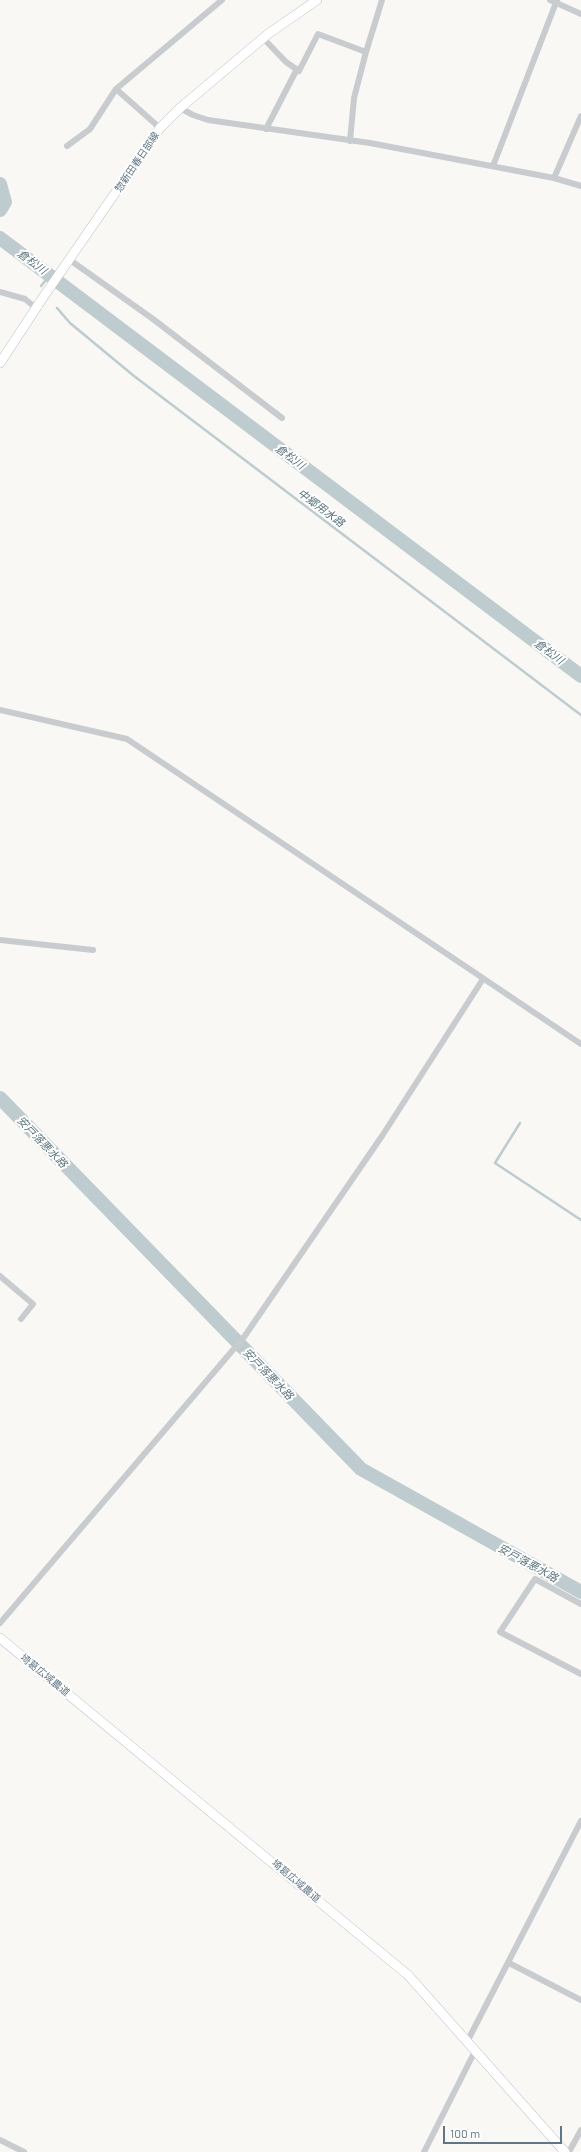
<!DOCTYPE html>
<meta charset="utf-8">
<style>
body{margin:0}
#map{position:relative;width:581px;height:2152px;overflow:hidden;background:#f9f8f5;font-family:Barlow,sans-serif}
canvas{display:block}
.scale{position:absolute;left:443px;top:2126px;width:119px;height:18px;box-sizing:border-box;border:2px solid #617583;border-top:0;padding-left:5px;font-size:12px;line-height:14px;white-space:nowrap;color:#617583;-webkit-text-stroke:3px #fff;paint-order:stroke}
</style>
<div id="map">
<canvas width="581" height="2152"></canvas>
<div class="scale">100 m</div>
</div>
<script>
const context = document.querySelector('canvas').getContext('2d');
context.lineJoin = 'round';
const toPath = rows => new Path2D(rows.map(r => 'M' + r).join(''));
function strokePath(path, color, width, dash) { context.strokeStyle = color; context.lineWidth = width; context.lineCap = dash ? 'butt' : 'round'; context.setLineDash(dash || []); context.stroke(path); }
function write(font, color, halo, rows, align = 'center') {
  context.font = font + ' Barlow,"Noto Sans JP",sans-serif'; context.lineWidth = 4; context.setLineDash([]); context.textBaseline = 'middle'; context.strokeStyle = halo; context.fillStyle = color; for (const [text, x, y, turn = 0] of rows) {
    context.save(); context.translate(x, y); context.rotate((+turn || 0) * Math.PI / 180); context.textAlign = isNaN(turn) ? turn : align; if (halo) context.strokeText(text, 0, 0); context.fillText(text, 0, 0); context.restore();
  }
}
strokePath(toPath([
 [41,286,50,275],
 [57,308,70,323,134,376,581,715],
 [520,1123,495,1163,581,1220]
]), '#becbcf', 2.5);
strokePath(toPath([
 [0,184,5,202,0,210],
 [0,238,581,676],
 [0,1098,361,1469,581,1592]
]), '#becbcf', 14);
const secondary = toPath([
 [0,363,44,296,160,128,180,108,268,34,317,0],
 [0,1638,408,1975,565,2152]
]);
strokePath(secondary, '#b8bec2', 10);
strokePath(toPath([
 [550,0,581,14],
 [263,38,286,62,299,71,318,34,366,52],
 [116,89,160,128],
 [180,108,193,115,208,120,370,143,554,178,581,186],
 [266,129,297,69],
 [350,141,354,98,366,52,382,0],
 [67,146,90,129,116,89,222,0],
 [493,166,557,0],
 [554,178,581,116],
 [70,260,153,319,282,418],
 [0,292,25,299,36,308],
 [0,710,127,739,581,1044],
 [0,940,93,950],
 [0,1276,33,1304,21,1319],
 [581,1604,535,1579,500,1632,581,1674],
 [0,1623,244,1337,382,1136,483,979],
 [509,1963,581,2000],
 [467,2042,581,1821],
 [0,2140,24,2152],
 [424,2152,475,2051],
 [569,2152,581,2130]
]), '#c8cccf', 6);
strokePath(secondary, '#fff', 9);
write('10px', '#617583', '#fff', [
 ["惣新田春日部線",137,162,-56],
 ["埼葛広域農道",45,1675,39],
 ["埼葛広域農道",296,1881,40]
]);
write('italic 11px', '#5c757d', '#fff', [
 ["倉松川",32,262,37],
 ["倉松川",290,457,37],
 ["中郷用水路",321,508,37],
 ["倉松川",549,652,37],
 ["安戸落悪水路",42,1142,46],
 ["安戸落悪水路",268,1374,46],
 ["安戸落悪水路",528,1563,29]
]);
</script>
